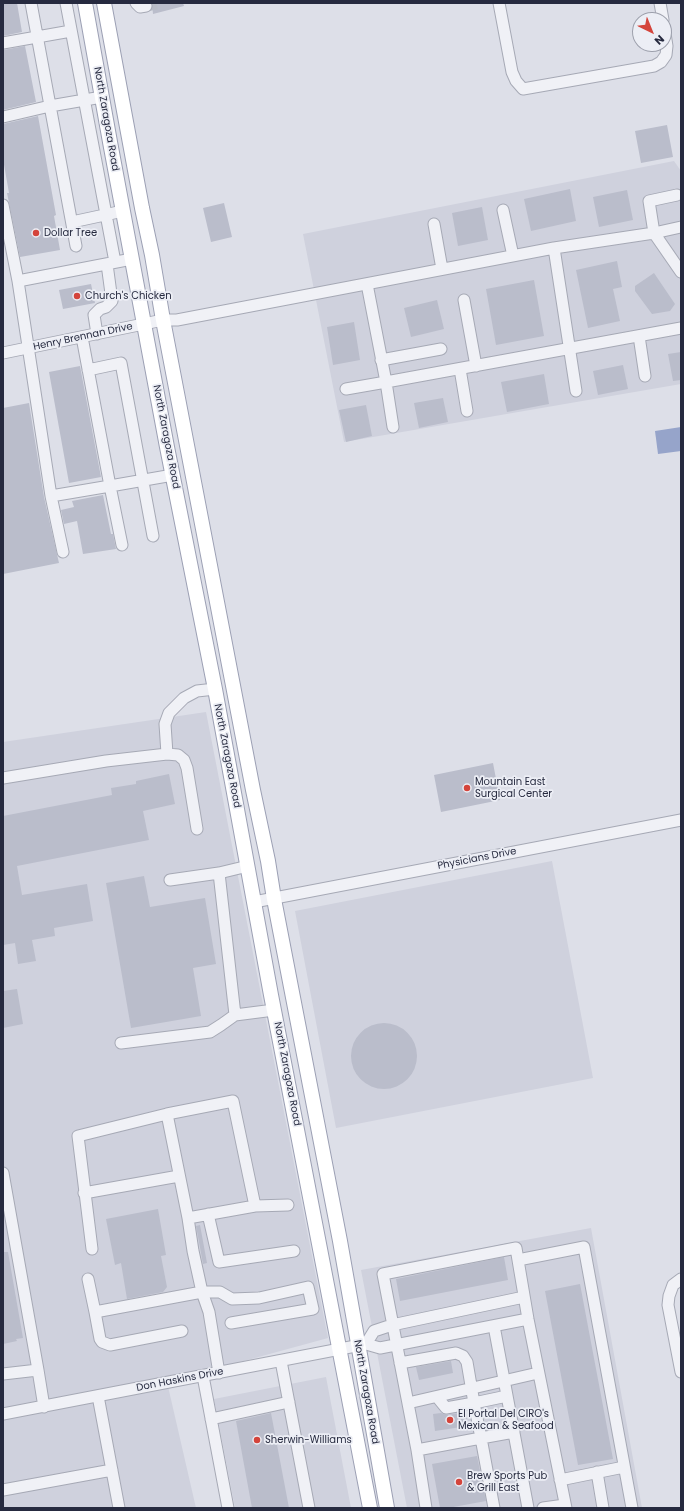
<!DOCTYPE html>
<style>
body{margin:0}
#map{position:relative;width:684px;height:1511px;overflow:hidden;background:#dddfe8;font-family:Poppins,sans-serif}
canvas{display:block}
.frame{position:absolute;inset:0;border:4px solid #262a3f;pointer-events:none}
.north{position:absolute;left:632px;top:12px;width:40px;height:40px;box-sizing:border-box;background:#eceef5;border:1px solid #9da0ac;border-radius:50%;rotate:137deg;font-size:11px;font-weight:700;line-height:16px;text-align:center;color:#262a3f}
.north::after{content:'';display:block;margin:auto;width:14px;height:18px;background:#d4443b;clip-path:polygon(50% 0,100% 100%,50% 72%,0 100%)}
</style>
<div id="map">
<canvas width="684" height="1511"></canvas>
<div class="frame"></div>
<div class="north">N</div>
</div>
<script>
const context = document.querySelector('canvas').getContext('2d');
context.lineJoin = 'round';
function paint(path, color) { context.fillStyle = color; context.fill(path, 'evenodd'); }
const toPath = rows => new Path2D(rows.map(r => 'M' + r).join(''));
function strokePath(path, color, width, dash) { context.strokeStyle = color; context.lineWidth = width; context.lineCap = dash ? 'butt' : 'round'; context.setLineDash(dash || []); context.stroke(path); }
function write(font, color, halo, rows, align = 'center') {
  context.font = font + ' Poppins,sans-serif'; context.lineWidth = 3.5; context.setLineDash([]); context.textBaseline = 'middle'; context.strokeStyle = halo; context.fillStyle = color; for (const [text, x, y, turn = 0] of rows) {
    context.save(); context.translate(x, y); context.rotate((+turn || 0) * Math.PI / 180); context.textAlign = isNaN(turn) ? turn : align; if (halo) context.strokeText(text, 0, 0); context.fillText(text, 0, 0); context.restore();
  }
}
paint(toPath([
 [674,161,681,171,681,384,344,442,303,234],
 [206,712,328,1338,167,1382,196,1508,3,1508,3,742],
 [552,861,593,1078,336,1128,295,911],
 [591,1228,642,1508,407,1508,361,1270],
 [326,1377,351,1508,235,1508,214,1399]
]), '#cfd1dd');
paint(toPath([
 [681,427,681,451,658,454,655,431]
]), '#96a4ca');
paint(toPath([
 [3,3,17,3,22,32,3,36],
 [152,3,183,3,184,6,153,14],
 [25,46,36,102,3,110,3,50],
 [38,116,56,215,54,216,60,250,20,257,7,193,9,193,3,159,3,124],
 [667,125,673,157,641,163,635,131],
 [570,189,576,221,531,231,524,199],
 [627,190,633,220,599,227,593,197],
 [224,203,232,237,211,242,203,208],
 [482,207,488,240,458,246,452,213],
 [617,261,622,287,613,289,620,321,588,328,576,270],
 [654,273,675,304,670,311,652,314,635,291,635,286],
 [534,280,544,336,496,345,486,289],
 [91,284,95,303,63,309,59,290],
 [437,300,444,329,411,337,404,308],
 [354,322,360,360,333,365,327,327],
 [681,352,681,380,673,381,668,354],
 [623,365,628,389,598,395,593,371],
 [80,366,101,477,69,483,49,372],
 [544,374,549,404,507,412,501,382],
 [443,398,448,422,419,428,414,403],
 [29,403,44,497,59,563,3,574,3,408],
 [366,405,372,436,346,442,339,410],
 [103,495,111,534,113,534,116,549,83,554,77,521,64,524,61,510,74,507,72,501],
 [493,763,500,800,441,812,434,775],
 [169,774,175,804,143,811,149,840,17,866,22,895,87,884,93,921,54,928,55,936,32,940,36,961,18,964,15,943,3,945,3,816,112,795,111,788,136,784,136,781],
 [144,876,150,907,205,898,216,964,193,968,201,1016,131,1028,106,883],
 [17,989,23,1024,3,1028,3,991],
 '351 1056a33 33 0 1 1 66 0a33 33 0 1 1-66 0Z',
 [158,1209,166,1255,161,1256,167,1287,163,1292,127,1299,121,1263,115,1265,106,1219],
 [200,1225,207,1263,203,1264,196,1226],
 [3,1252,8,1252,23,1338,16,1339,17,1341,3,1344],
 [504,1257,508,1280,400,1301,396,1279],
 [580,1284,613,1459,578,1465,545,1291],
 [451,1361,453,1373,419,1380,416,1367],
 [466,1412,468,1426,435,1431,433,1414,441,1413,447,1415],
 [271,1413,289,1508,252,1508,236,1421],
 [477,1456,486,1501,448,1508,440,1508,432,1464]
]), '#babdcb');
strokePath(toPath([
 [146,6,161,3]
]), '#b8bbc6', 11, [11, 5.5]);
const minor = toPath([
 [31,3,76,246],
 [66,3,115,262],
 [136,3,140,7,146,6],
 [499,3,512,72,516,81,523,89,654,66,661,62,666,55,667,46,664,27],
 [660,3,663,20],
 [3,43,71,31],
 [3,117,50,106,102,97],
 [677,195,649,201,654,233,681,272],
 [3,205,18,281],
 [503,210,513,256],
 [72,222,123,211],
 [434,224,442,269],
 [554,248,576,391],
 [367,284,386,382,681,328],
 [464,300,476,366],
 [97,334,94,315,100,309,106,307,112,301,107,264],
 [639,336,645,376],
 [82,337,110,486,173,475],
 [3,353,163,320,177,320,554,248,654,233,681,227],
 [381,360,441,349],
 [460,369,467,411],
 [88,370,121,363,153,536],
 [346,389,386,382,393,427],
 [51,496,18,281,132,259],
 [63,552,51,496,110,486,122,545],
 [167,754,178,755,184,760,187,768,197,829],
 [3,778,106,761,167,754,165,724,169,713,184,698,197,691,215,689],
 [219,873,235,1015],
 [170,880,219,873,248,866],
 [254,902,681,820],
 [121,1043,210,1032,221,1025,235,1015,274,1010],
 [167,1114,233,1101,255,1206],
 [3,1173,38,1370,3,1374],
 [84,1193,179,1176],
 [208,1214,219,1262,294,1251],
 [188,1218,255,1206,288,1205],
 [92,1249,78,1136,167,1114,188,1218,193,1251,202,1292,220,1292,232,1299,259,1298,308,1287,313,1309,231,1323],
 [88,1279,95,1312],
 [681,1279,673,1285,669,1296,668,1305,681,1372],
 [494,1326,528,1508],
 [182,1331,110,1345,102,1342,100,1339,95,1312,202,1292,209,1312,219,1373],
 [366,1344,374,1331,392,1325,524,1297],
 [281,1361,309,1508],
 [400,1363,456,1353,463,1356,467,1362,474,1403,507,1396],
 [38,1370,44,1407],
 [203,1376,228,1508],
 [98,1396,119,1508],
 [437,1397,446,1408,474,1403,481,1438,514,1432],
 [408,1403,538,1373],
 [3,1414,366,1344,380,1348,528,1319],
 [211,1419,289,1402],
 [417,1450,481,1438,494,1508],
 [597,1472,603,1508],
 [560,1480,624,1467],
 [3,1490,112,1470],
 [426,1508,417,1450,383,1274,516,1248,518,1260],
 [543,1508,565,1505],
 [566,1508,528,1319,518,1260,584,1247,632,1508]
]);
const major = toPath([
 [85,3,110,142,167,447,215,689,271,995,370,1508],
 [104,3,142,208,152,255,163,320,253,790,268,861,274,899,340,1241,387,1508]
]);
strokePath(minor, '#a6a9b5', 13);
strokePath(major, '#9ca0b4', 16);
strokePath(minor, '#f0f1f6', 11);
strokePath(major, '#fff', 14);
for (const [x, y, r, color] of [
 [36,233,4,"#d4443b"],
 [77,296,4,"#d4443b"],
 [467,788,4,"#d4443b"],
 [450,1420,4,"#d4443b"],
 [257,1440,4,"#d4443b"],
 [459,1482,4,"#d4443b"]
]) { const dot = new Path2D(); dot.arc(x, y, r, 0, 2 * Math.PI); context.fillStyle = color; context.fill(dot); strokePath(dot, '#eceef5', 1.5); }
write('10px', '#262a3f', '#eceef5', [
 ["North Zaragoza Road",106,119,80],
 ["Henry Brennan Drive",83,337,-12],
 ["North Zaragoza Road",166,437,79],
 ["North Zaragoza Road",227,756,79],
 ["Physicians Drive",477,859,-11],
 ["North Zaragoza Road",287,1074,79],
 ["Don Haskins Drive",180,1380,-11],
 ["North Zaragoza Road",366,1392,80]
]);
write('10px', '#262a3f', '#eceef5', [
 ["Dollar Tree",44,233],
 ["Church's Chicken",85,296],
 ["Mountain East",475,782],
 ["Surgical Center",475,794],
 ["El Portal Del CIRO's",458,1414],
 ["Mexican & Seafood",458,1426],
 ["Sherwin-Williams",265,1440],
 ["Brew Sports Pub",467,1476],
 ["& Grill East",467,1488]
], 'left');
</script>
